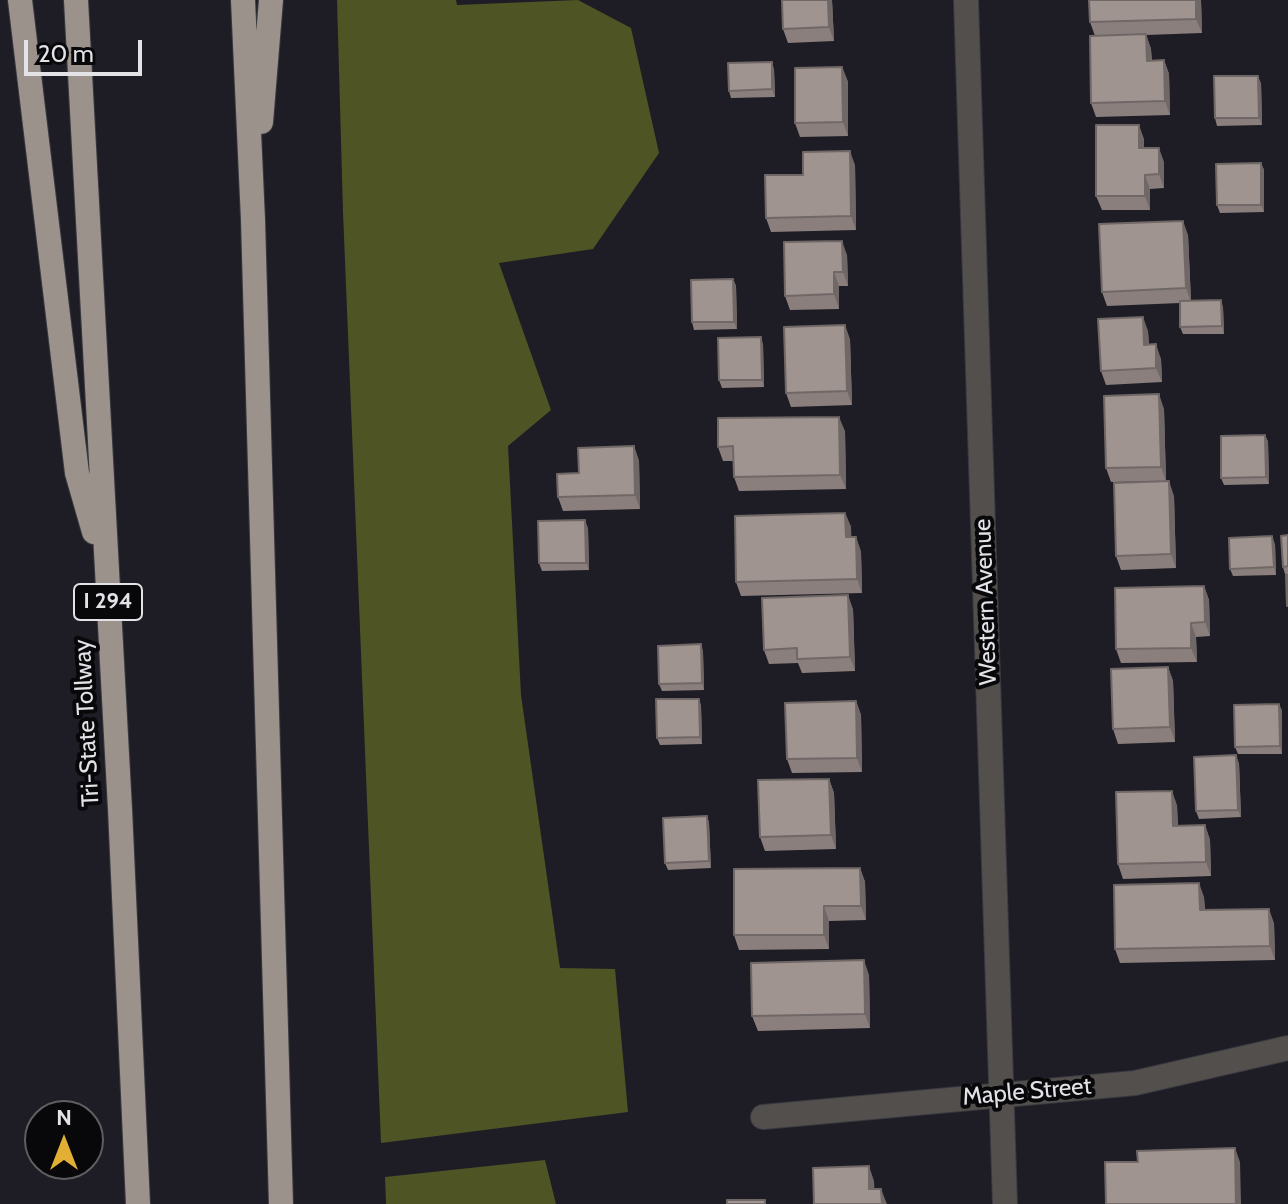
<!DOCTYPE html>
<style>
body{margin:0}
#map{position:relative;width:1288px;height:1204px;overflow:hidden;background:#1e1d25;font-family:Cabin,sans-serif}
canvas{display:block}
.north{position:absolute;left:24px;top:1100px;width:80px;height:80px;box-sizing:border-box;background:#08080b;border:2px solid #5f5f63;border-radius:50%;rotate:0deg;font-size:22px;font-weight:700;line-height:32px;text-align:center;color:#e2e2e7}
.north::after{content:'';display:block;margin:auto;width:28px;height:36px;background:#e1af34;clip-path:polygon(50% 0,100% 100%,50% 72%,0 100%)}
.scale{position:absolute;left:24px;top:40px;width:118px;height:36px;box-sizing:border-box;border:4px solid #e2e2e7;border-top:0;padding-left:10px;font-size:24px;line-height:28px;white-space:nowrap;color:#e2e2e7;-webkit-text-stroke:6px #08080b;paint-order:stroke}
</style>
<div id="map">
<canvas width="1288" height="1204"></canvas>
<div class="north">N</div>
<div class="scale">20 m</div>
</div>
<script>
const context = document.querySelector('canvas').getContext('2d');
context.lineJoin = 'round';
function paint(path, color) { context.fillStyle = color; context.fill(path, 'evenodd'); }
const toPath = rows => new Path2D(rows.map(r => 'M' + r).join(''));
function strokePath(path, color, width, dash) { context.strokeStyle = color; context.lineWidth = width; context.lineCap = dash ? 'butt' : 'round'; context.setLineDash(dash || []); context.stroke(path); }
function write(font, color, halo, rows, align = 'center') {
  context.font = font + ' Cabin,sans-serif'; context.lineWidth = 8; context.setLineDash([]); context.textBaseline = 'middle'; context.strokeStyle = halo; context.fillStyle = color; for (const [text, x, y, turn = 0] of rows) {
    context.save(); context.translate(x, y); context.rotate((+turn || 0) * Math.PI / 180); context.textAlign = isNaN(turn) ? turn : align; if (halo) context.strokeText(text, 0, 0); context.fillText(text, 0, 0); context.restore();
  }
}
paint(toPath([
 [337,0,456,0,457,5,578,0,631,28,659,153,593,249,499,263,551,410,508,446,521,695,560,968,615,969,628,1112,381,1143,343,212],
 [545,1160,556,1204,386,1204,385,1177]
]), '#4e5424');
const minor = toPath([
 [966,0,1005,1204],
 [763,1117,1135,1083,1288,1048]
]);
const highway = toPath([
 [20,0,77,473,94,532],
 [76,0,120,809,138,1204],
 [243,0,253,220,281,1204],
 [261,122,271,0]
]);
strokePath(minor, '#393940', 26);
strokePath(highway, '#393940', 26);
strokePath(minor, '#524f4c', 24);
strokePath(highway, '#9b938b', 24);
paint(toPath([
 [782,0,832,0,834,41,788,43,783,29],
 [1089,0,1201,0,1202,33,1146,35,1151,49,1152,61,1164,60,1169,74,1170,115,1096,117,1091,103,1095,36,1090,22],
 [842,67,848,82,848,136,800,137,795,123],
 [774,69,775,97,731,98,729,91],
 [1261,83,1262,125,1217,126,1215,118],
 [1144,139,1144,148,1164,162,1164,188,1150,189,1150,210,1102,210,1096,196],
 [1261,163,1264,170,1264,212,1220,213,1217,205],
 [855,165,856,230,771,232,766,218,803,175],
 [1188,235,1191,301,1223,307,1224,334,1183,334,1180,327,1180,303,1107,306,1102,292],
 [847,255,848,286,839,286,839,309,790,310,785,296],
 [733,279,736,286,737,329,694,330,692,322],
 [1148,331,1149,345,1161,359,1162,382,1106,385,1101,371],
 [850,339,852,405,791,407,786,393],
 [763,344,764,387,722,388,719,380],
 [1164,409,1166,481,1111,482,1106,468],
 [845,431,846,489,739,491,734,477,733,461,723,461,718,447],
 [1265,435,1268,442,1269,484,1224,485,1221,478],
 [634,446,639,461,640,509,563,511,558,497,579,473],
 [1174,496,1176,568,1121,570,1116,556],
 [845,513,851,527,851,537,856,537,861,552,862,593,741,596,736,582],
 [588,528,589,570,542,571,539,563],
 [1288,535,1288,574,1285,574,1283,567],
 [1275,544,1276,575,1233,576,1230,569],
 [1204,586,1209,600,1210,636,1196,637,1197,662,1121,663,1116,649],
 [853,609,855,671,802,673,798,663,769,664,764,650],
 [701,644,703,652,704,690,662,691,659,684],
 [1168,667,1173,681,1175,742,1118,744,1113,729],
 [699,699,701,706,702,744,660,745,657,738],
 [856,701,861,715,862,772,792,773,787,759],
 [1279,704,1282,711,1282,754,1238,754,1235,747],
 [1239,763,1241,817,1199,819,1196,811],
 [829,779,834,793,836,849,765,851,760,837],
 [1177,805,1178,826,1205,825,1210,840,1211,876,1123,879,1118,864],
 [707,816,709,823,711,868,668,870,665,863],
 [860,868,865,882,866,920,829,921,829,949,739,950,734,935],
 [1204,897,1205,910,1274,923,1275,960,1120,963,1115,949],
 [869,975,870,1028,758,1031,752,1016]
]), '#8a7f7d');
paint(toPath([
 [828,0,832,0,834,41,829,27],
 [1196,0,1201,0,1202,33,1196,19],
 [1146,34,1151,49,1152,75,1147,61],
 [1164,60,1169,74,1170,115,1165,101],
 [772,62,774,69,775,97,772,89],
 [842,67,848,82,848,136,843,122],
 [1258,76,1261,83,1262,125,1259,118],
 [1139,125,1144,139,1144,162,1139,148],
 [1159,148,1164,162,1164,188,1159,174],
 [850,151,855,165,856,230,851,216],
 [1261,163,1264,170,1264,212,1261,205],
 [1145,175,1150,189,1150,210,1145,196],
 [1183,221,1188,235,1191,302,1186,288],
 [842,241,847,255,848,286,843,272],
 [834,272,839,286,839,309,834,294],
 [733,279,736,286,737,329,734,322],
 [1221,300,1223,307,1224,334,1222,326],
 [1143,317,1148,331,1149,359,1144,345],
 [845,325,850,339,852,405,847,391],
 [761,337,763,344,764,387,762,380],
 [1156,344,1161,359,1162,382,1156,368],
 [1159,394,1164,409,1166,481,1161,467],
 [839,417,845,431,846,489,840,475],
 [1265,435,1268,442,1269,484,1266,477],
 [634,446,639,461,640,509,635,495],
 [1169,481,1174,496,1176,568,1171,554],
 [845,513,851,527,852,552,846,537],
 [585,520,588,528,589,570,586,563],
 [1272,536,1275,544,1276,575,1274,567],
 [856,537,861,552,862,593,857,579],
 [1204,586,1209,600,1210,636,1205,622],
 [848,595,853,609,855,671,850,657],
 [1191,623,1196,637,1197,662,1191,648],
 [701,644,703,652,704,690,702,683],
 [1168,667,1173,681,1175,742,1170,727],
 [699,699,701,706,702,744,700,737],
 [856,701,861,715,862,772,857,758],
 [1279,704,1282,711,1282,754,1280,746],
 [1236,755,1239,763,1241,817,1238,810],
 [829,779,834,793,836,849,831,835],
 [1172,791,1177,805,1178,840,1173,826],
 [707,816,709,823,711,868,709,861],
 [1205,825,1210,840,1211,876,1206,862],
 [860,868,865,882,866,920,861,906],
 [1199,883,1204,897,1205,925,1200,910],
 [824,906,829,921,829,949,824,935],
 [1269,909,1274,923,1275,960,1270,946],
 [864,960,869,975,870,1028,865,1014],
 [1235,1148,1240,1162,1241,1204,1236,1204],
 [869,1166,874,1181,875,1203,869,1189],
 [881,1189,887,1204,882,1204]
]), '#706866');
const building = toPath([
 [782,0,828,0,829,27,783,29,782,0],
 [1089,0,1196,0,1196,19,1090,22,1089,0],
 [1146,34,1147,61,1164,60,1165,101,1091,103,1090,36,1146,34],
 [772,62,772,89,729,91,728,63,772,62],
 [842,67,843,122,795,123,795,68,842,67],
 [1214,76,1258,76,1259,118,1215,118,1214,76],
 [1096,125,1139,125,1139,148,1159,148,1159,174,1145,175,1145,196,1096,196,1096,125],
 [850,151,851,216,766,218,765,175,803,175,803,152,850,151],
 [1261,163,1261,205,1217,205,1216,164,1261,163],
 [1183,221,1186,288,1102,292,1099,224,1183,221],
 [842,241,843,272,834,272,834,294,785,296,784,242,842,241],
 [733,279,734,322,692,322,691,280,733,279],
 [1221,300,1222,326,1180,327,1180,301,1221,300],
 [1143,317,1144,345,1156,344,1156,368,1101,371,1098,319,1143,317],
 [845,325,847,391,786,393,784,327,845,325],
 [761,337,762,380,719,380,718,338,761,337],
 [1159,394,1161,467,1106,468,1104,396,1159,394],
 [839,417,840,475,734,477,733,446,718,447,718,418,839,417],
 [1265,435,1266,477,1221,478,1221,436,1265,435],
 [634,446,635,495,558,497,557,474,579,473,578,448,634,446],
 [1169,481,1171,554,1116,556,1114,483,1169,481],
 [845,513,846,537,856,537,857,579,736,582,735,516,845,513],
 [585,520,586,563,539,563,538,521,585,520],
 [1288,535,1288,566,1283,567,1281,536,1288,535],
 [1272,536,1274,567,1230,569,1229,538,1272,536],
 [1286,575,1288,575,1288,606,1287,606,1286,575],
 [1204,586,1205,622,1191,623,1191,648,1116,649,1115,588,1204,586],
 [848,595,850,657,797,659,797,648,764,650,762,598,848,595],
 [701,644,702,683,659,684,658,646,701,644],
 [1168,667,1170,727,1113,729,1111,669,1168,667],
 [656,699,699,699,700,737,657,738,656,699],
 [856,701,857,758,787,759,785,703,856,701],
 [1279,704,1280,746,1235,747,1234,705,1279,704],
 [1236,755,1238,810,1196,811,1194,757,1236,755],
 [829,779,831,835,760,837,758,780,829,779],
 [1172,791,1173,826,1205,825,1206,862,1118,864,1116,792,1172,791],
 [707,816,709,861,665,863,663,818,707,816],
 [860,868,861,906,824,906,824,935,734,935,734,869,860,868],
 [1199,883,1200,910,1269,909,1270,946,1115,949,1114,885,1199,883],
 [864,960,865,1014,752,1016,751,963,864,960],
 [1235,1148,1236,1204,1106,1204,1105,1162,1138,1162,1137,1151,1235,1148],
 [869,1166,869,1189,881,1189,882,1204,814,1204,813,1168,869,1166],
 [727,1200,765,1200,765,1204,727,1204,727,1200]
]);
paint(building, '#a09491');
strokePath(building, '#706866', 2);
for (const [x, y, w] of [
 [108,602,68]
]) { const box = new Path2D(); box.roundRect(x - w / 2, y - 18, w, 36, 6); context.fillStyle = '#08080b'; context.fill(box); strokePath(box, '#e2e2e7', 2); }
write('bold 22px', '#e2e2e7', null, [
 ["I 294",108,602]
]);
write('24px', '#e2e2e7', '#08080b', [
 ["Western Avenue",986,602,-92],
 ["Tri-State Tollway",87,723,-93],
 ["Maple Street",1027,1092,-5]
]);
</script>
